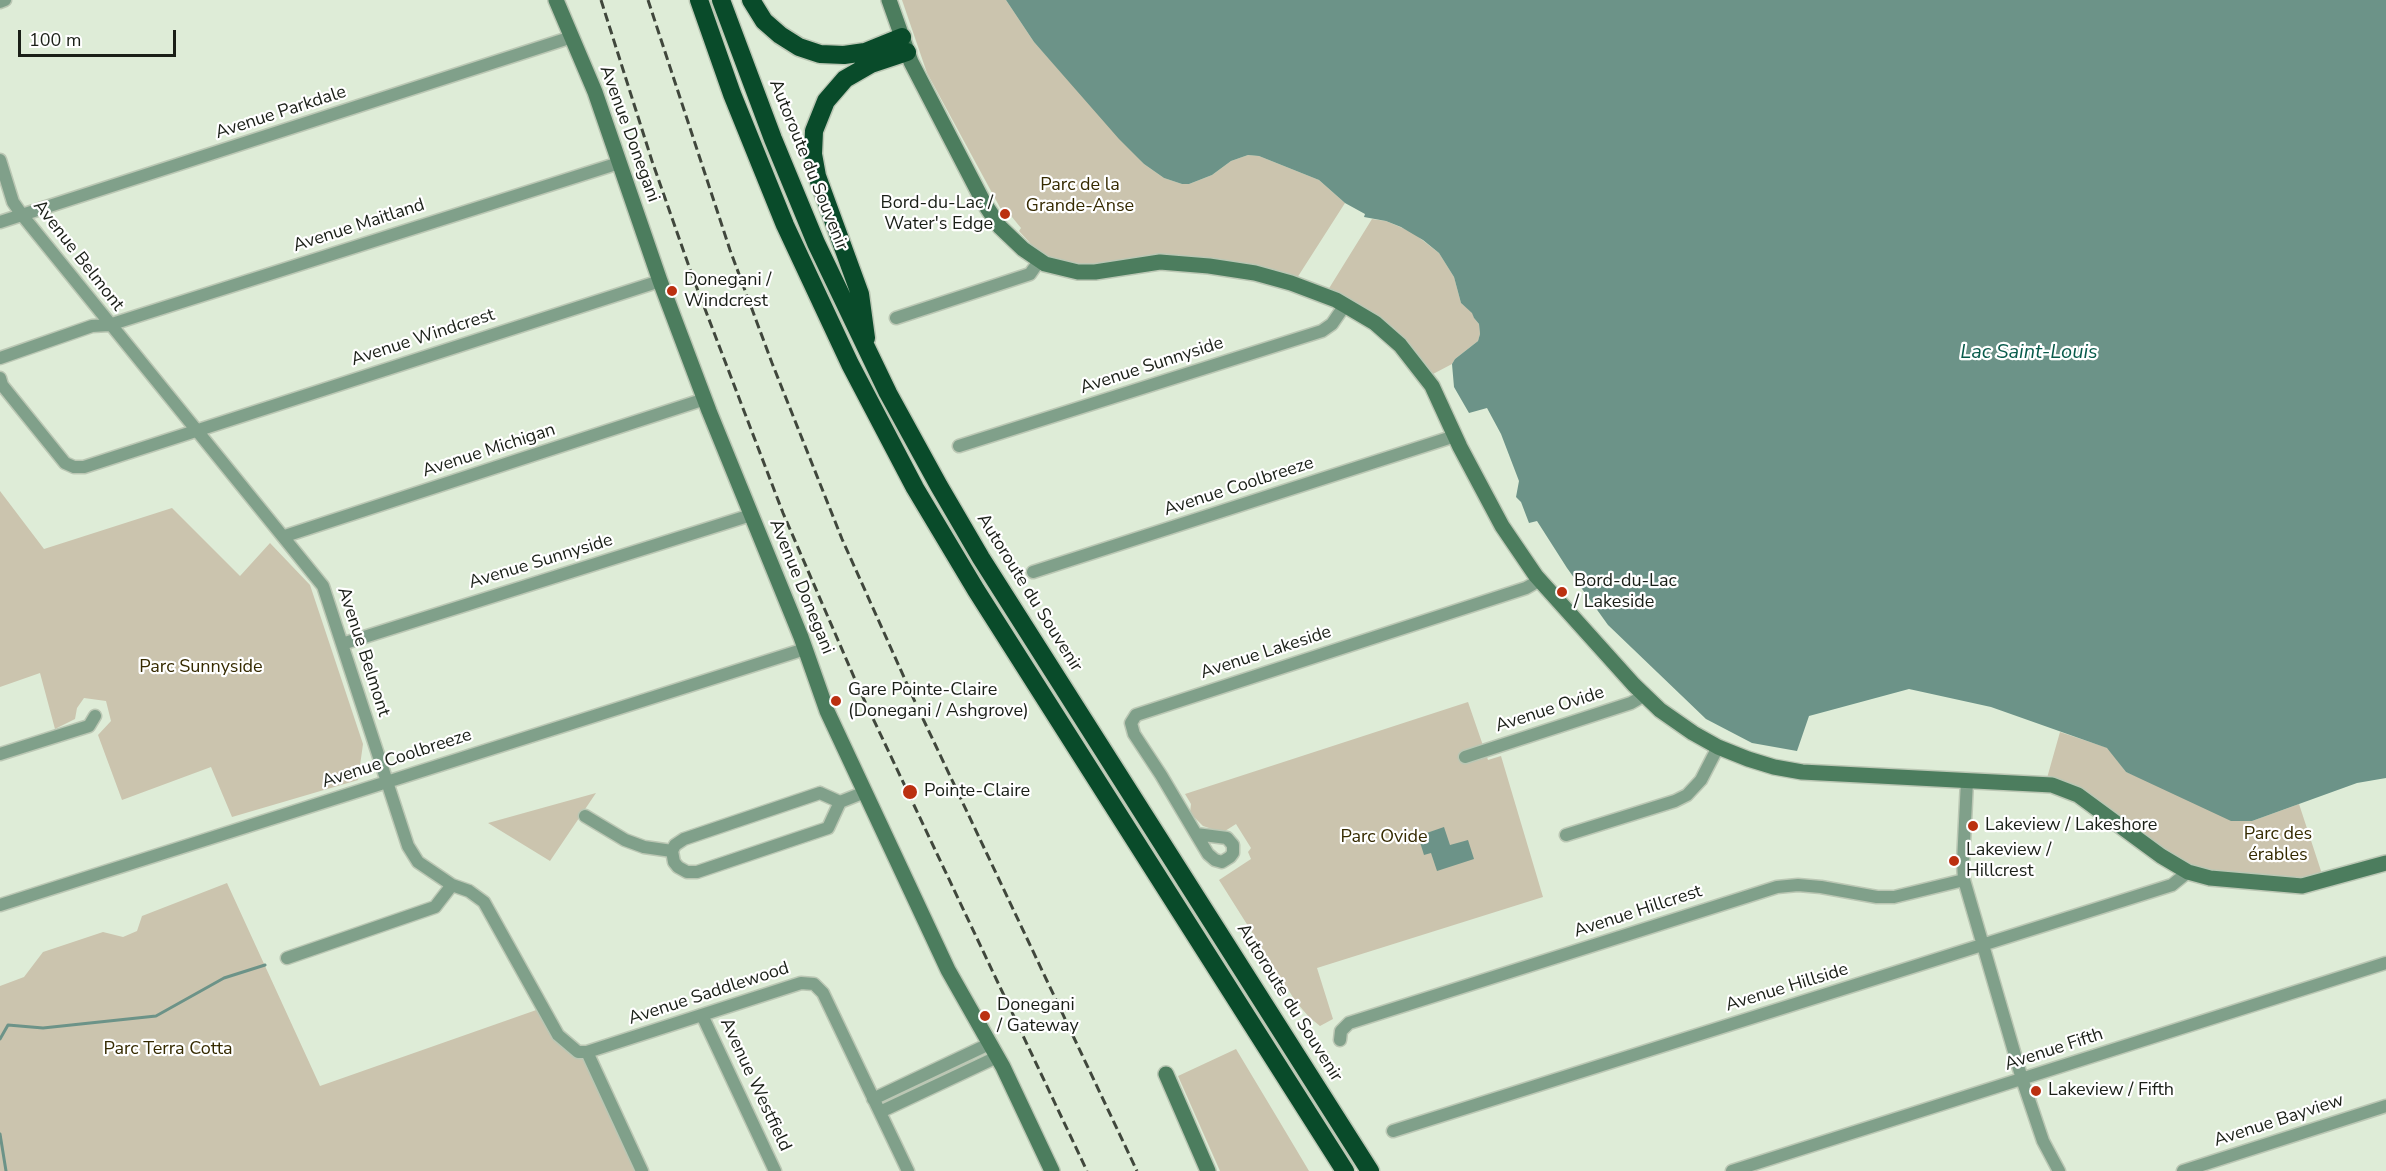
<!DOCTYPE html>
<meta charset="utf-8">
<style>
body{margin:0}
#map{position:relative;width:2386px;height:1171px;overflow:hidden;background:#deecd7;font-family:"Nunito Sans",sans-serif}
canvas{display:block}
.scale{position:absolute;left:18px;top:30px;width:158px;height:27px;box-sizing:border-box;border:3px solid #1a1f17;border-top:0;padding-left:8px;font-size:18px;line-height:21px;white-space:nowrap;color:#1a1f17;-webkit-text-stroke:4px #fff;paint-order:stroke}
</style>
<div id="map">
<canvas width="2386" height="1171"></canvas>
<div class="scale">100 m</div>
</div>
<script>
const context = document.querySelector('canvas').getContext('2d');
context.lineJoin = 'round';
function paint(path, color) { context.fillStyle = color; context.fill(path, 'evenodd'); }
const toPath = rows => new Path2D(rows.map(r => 'M' + r).join(''));
function strokePath(path, color, width, dash) { context.strokeStyle = color; context.lineWidth = width; context.lineCap = dash ? 'butt' : 'round'; context.setLineDash(dash || []); context.stroke(path); }
function write(font, color, halo, rows, align = 'center') {
  context.font = font + ' "Nunito Sans",sans-serif'; context.lineWidth = 4.5; context.setLineDash([]); context.textBaseline = 'middle'; context.strokeStyle = halo; context.fillStyle = color; for (const [text, x, y, turn = 0] of rows) {
    context.save(); context.translate(x, y); context.rotate((+turn || 0) * Math.PI / 180); context.textAlign = isNaN(turn) ? turn : align; if (halo) context.strokeText(text, 0, 0); context.fillText(text, 0, 0); context.restore();
  }
}
paint(toPath([
 [902,0,1006,0,1034,42,1144,164,1164,178,1182,184,1189,184,1212,175,1231,161,1248,155,1259,156,1319,180,1345,203,1297,278,1238,262,1172,255,1144,256,1086,265,1048,257,1038,252,1030,243,1019,231,1021,228,1007,211,1003,213,927,73],
 [1372,219,1386,221,1412,232,1439,253,1454,277,1461,303,1473,313,1474,318,1479,324,1480,334,1478,341,1455,359,1452,364,1433,374,1394,328,1364,307,1328,290],
 [0,491,44,549,172,508,240,576,270,543,310,585,363,744,358,780,232,817,211,767,122,800,98,735,111,721,106,701,84,698,77,708,75,719,55,729,40,673,0,687],
 [1468,702,1488,760,1501,756,1543,897,1317,968,1333,1019,1320,1026,1309,1017,1296,1002,1219,880,1251,859,1248,852,1251,848,1236,824,1225,831,1218,831,1203,826,1190,813,1191,804,1185,794],
 [2060,732,2108,748,2126,772,2252,821,2299,804,2322,874,2304,879,2209,870,2183,862,2145,839,2088,793,2075,786,2047,778],
 [596,793,550,861,488,823],
 [227,883,320,1086,542,1008,558,1035,587,1052,643,1171,0,1171,0,986,24,977,43,952,103,932,123,937,137,931,142,916],
 [1236,1049,1278,1119,1309,1171,1220,1171,1178,1076],
 [973,1058,974,1061,895,1099,893,1095]
]), '#cbc4ae');
paint(toPath([
 [1006,0,2386,0,2386,778,2357,783,2252,821,2231,821,2126,772,2107,748,1991,707,1909,689,1809,716,1797,751,1752,743,1706,719,1608,625,1567,568,1537,521,1529,523,1521,502,1516,497,1519,481,1501,434,1487,408,1469,413,1454,387,1452,364,1455,359,1478,341,1480,334,1479,324,1474,318,1472,313,1461,303,1454,277,1439,253,1423,240,1401,227,1386,221,1364,217,1365,214,1345,203,1319,180,1259,156,1248,155,1231,161,1212,175,1189,184,1182,184,1164,178,1144,164,1119,139,1034,42],
 [1444,827,1450,845,1468,840,1474,859,1437,871,1431,853,1424,855,1418,836]
]), '#6c9388');
strokePath(toPath([
 [0,1039,8,1025,43,1028,156,1016,224,978,265,965],
 [0,1134,6,1171]
]), '#6c9388', 3);
const street = toPath([
 [0,2,5,0],
 [0,160,13,202,22,215,323,586,408,846,418,862,452,885,469,891,484,902,558,1035,578,1052,587,1052,642,1171],
 [0,222,572,37],
 [896,318,1030,274,1039,261],
 [0,358,92,326,109,325,619,163],
 [0,378,2,385,65,463,74,467,84,467,660,281],
 [959,446,1322,331,1332,324,1345,305],
 [285,536,705,399],
 [1033,572,1455,436],
 [342,644,751,515],
 [0,754,89,726,95,716],
 [1465,757,1631,703,1645,695],
 [1967,781,1963,862,1964,880,2022,1079,2043,1141,2059,1171],
 [820,793,840,802,828,828,697,872,687,872,678,867,674,862,672,851,675,845,684,839,820,793],
 [840,802,865,792],
 [585,816,625,840,644,847,672,851],
 [1196,834,1227,838,1233,845,1233,853,1230,857,1222,862,1215,860,1208,854,1196,834,1161,775,1134,734,1131,723,1136,715,1526,588,1540,580],
 [1566,835,1675,801,1687,795,1701,780,1718,747],
 [0,905,805,649],
 [287,958,435,907,452,885],
 [702,1015,775,1171],
 [1340,1040,1341,1031,1349,1023,1777,887,1798,885,1821,887,1877,897,1894,897,1964,880],
 [587,1052,801,983,814,984,823,993,908,1171],
 [873,1099,989,1044],
 [880,1112,997,1057],
 [1393,1131,2172,885,2188,872],
 [1732,1171,2386,963],
 [2183,1171,2386,1106]
]);
const secondary = toPath([
 [556,0,595,92,660,281,709,411,801,637,827,711,948,970,1003,1067,1052,1171],
 [889,0,911,62,984,203,1000,227,1023,249,1045,264,1078,272,1095,272,1160,262,1209,266,1255,273,1291,283,1336,300,1375,323,1400,345,1432,386,1460,447,1502,526,1536,576,1634,685,1660,710,1693,733,1718,747,1748,759,1774,767,1802,772,2052,785,2078,795,2161,856,2188,872,2210,878,2302,886,2386,863],
 [1166,1074,1208,1171]
]);
const highway = toPath([
 [699,0,732,94,785,225,850,364,915,488,976,590,1345,1171],
 [721,0,773,139,816,243,888,393,939,486,981,558,1370,1171],
 [751,0,764,21,780,35,799,47,820,54,844,55,865,52,902,37],
 [866,338,860,294,817,176,813,154,814,131,826,101,845,79,871,64,907,52]
]);
strokePath(street, '#bbc7b4', 15);
strokePath(secondary, '#bbc7b4', 18);
strokePath(highway, '#bbc7b4', 21);
strokePath(street, '#80a08a', 12);
strokePath(secondary, '#4c7d5e', 15);
strokePath(highway, '#094b2a', 18);
strokePath(toPath([
 [601,0,652,161,692,275,783,513,860,691,1087,1171],
 [648,0,730,250,772,363,842,539,916,704,1137,1171]
]), '#40473c', 3, [9, 4.5]);
for (const [x, y, r, color] of [
 [1005,214,6,"#bb3010"],
 [672,291,6,"#bb3010"],
 [1562,592,6,"#bb3010"],
 [836,701,6,"#bb3010"],
 [910,792,8,"#bb3010"],
 [1973,826,6,"#bb3010"],
 [1954,861,6,"#bb3010"],
 [985,1016,6,"#bb3010"],
 [2036,1091,6,"#bb3010"]
]) { const dot = new Path2D(); dot.arc(x, y, r, 0, 2 * Math.PI); context.fillStyle = color; context.fill(dot); strokePath(dot, '#fff', 2); }
write('18px', '#1a1f17', '#fff', [
 ["Avenue Parkdale",281,113,-18],
 ["Avenue Donegani",629,134,70],
 ["Autoroute du Souvenir",808,165,68],
 ["Avenue Maitland",359,226,-18],
 ["Avenue Belmont",78,256,52],
 ["Avenue Windcrest",423,338,-18],
 ["Avenue Sunnyside",1152,366,-18],
 ["Avenue Michigan",489,451,-18],
 ["Avenue Coolbreeze",1239,487,-18],
 ["Avenue Sunnyside",541,562,-17],
 ["Avenue Donegani",801,587,68],
 ["Autoroute du Souvenir",1029,593,58],
 ["Avenue Belmont",363,652,72],
 ["Avenue Lakeside",1266,653,-18],
 ["Avenue Ovide",1550,710,-18],
 ["Avenue Coolbreeze",397,759,-18],
 ["Avenue Hillcrest",1638,912,-18],
 ["Avenue Hillside",1787,988,-17],
 ["Avenue Saddlewood",709,994,-18],
 ["Autoroute du Souvenir",1289,1003,58],
 ["Avenue Fifth",2054,1050,-18],
 ["Avenue Westfield",755,1085,65],
 ["Avenue Bayview",2279,1121,-18]
]);
write('18px', '#352a00', '#fff', [
 ["Parc de la",1080,186],
 ["Grande-Anse",1080,207],
 ["Parc Sunnyside",201,668],
 ["Parc des",2278,835],
 ["érables",2278,856],
 ["Parc Ovide",1384,838],
 ["Parc Terra Cotta",168,1050]
]);
write('18px', '#1a1f17', '#fff', [
 ["Bord-du-Lac /",993,204,"right"],
 ["Water's Edge",993,225,"right"],
 ["Donegani /",684,281],
 ["Windcrest",684,302],
 ["Bord-du-Lac",1574,582],
 ["/ Lakeside",1574,603],
 ["Gare Pointe-Claire",848,691],
 ["(Donegani / Ashgrove)",848,712],
 ["Pointe-Claire",924,792],
 ["Lakeview / Lakeshore",1985,826],
 ["Lakeview /",1966,851],
 ["Hillcrest",1966,872],
 ["Donegani",997,1006],
 ["/ Gateway",997,1027],
 ["Lakeview / Fifth",2048,1091]
], 'left');
write('italic 20px', '#085b4b', '#fff', [
 ["Lac Saint-Louis",2029,353]
]);
</script>
